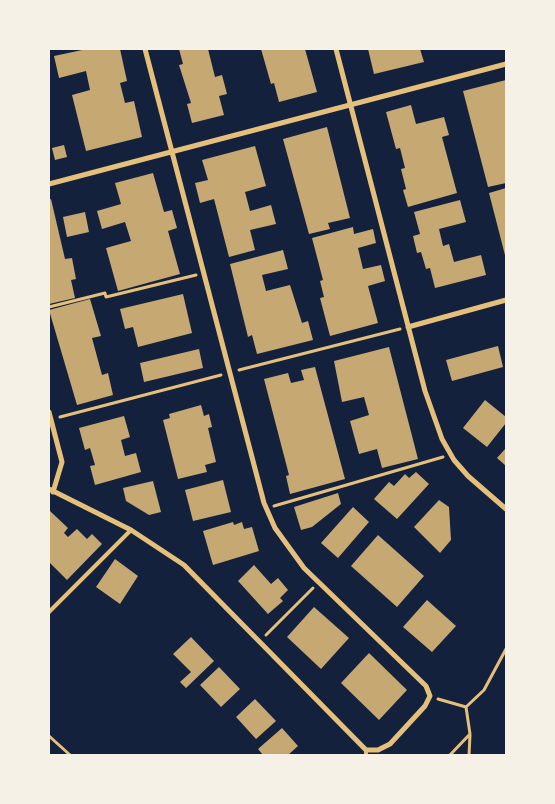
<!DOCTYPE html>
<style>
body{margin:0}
#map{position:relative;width:555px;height:804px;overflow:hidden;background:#14213d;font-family:"Public Sans",sans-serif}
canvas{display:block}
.frame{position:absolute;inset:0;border:50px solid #f6f1e7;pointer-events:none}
</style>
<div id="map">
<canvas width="555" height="804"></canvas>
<div class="frame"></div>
</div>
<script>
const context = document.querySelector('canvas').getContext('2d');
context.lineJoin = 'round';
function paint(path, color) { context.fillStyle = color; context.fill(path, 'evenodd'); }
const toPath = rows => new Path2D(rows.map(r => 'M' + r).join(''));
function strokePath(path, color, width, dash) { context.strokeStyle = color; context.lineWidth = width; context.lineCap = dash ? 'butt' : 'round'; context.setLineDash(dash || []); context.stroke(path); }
paint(toPath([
 [87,49,120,49,127,81,120,83,125,103,134,101,142,137,86,151,72,95,90,90,86,71,59,78,54,56],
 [179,49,208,49,215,77,222,75,227,94,219,96,224,115,192,123,187,104,191,103,179,65,183,64],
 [261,49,305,49,317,92,279,102,274,83,271,84],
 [368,49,420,49,424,62,374,74],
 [506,80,506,183,488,187,463,91],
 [411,105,416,124,444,117,449,135,442,137,457,193,408,207,403,190,406,189,401,169,405,168,400,148,396,149,386,112],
 [327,127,350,218,328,223,330,229,309,234,283,139],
 [64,145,67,157,55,160,52,148],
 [255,146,266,186,245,192,250,211,271,205,276,224,250,230,255,250,229,257,214,199,200,203,195,183,208,180,202,160],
 [153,173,164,212,172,210,177,228,168,231,180,274,118,291,106,248,131,241,125,222,102,229,97,211,121,204,115,183],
 [506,188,506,259,489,193],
 [51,199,65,259,72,258,76,279,71,280,75,298,49,304,49,200],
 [460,200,466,222,439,229,443,246,449,244,454,262,481,255,486,275,435,288,430,268,426,269,421,252,417,253,413,236,420,234,414,212],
 [85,212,89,232,67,237,63,217],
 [353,227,354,234,373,229,376,243,358,248,363,269,381,265,385,281,368,286,378,323,330,336,320,298,324,297,320,281,323,280,312,238],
 [283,250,288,269,262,275,266,291,290,285,302,323,308,321,313,340,257,354,252,335,248,337,230,264],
 [183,294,192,333,138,347,133,327,125,329,120,309],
 [90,299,101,336,92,338,102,375,108,373,113,395,77,405,49,310],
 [498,346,503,367,452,381,446,360],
 [389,347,418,459,382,468,377,449,359,454,350,421,369,415,364,397,342,402,334,361],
 [199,349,203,368,144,382,140,363],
 [315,367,345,479,290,494,286,476,289,475,264,379,288,373,291,383,304,380,301,370],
 [485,400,506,417,506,423,487,447,463,428],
 [201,405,204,416,209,414,212,427,208,428,216,462,205,465,207,472,178,479,163,420,170,418,169,414],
 [124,416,130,437,121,440,125,456,136,453,141,472,95,485,90,466,95,465,90,448,85,450,79,428],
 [506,448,506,466,497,458],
 [416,472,429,484,397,519,374,499,389,482,394,486,405,474,409,478],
 [223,480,231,512,193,521,185,490],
 [153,481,161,512,149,515,126,501,123,488],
 [338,493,341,504,312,527,301,530,294,507],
 [439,500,449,507,451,540,440,553,414,527],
 [353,507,369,522,338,558,321,543],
 [50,511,68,528,64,533,68,537,77,529,87,539,92,534,102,544,67,580,49,562],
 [233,522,234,525,242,522,244,529,252,527,259,551,213,565,203,531],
 [378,535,424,576,397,607,351,566],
 [115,559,138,576,120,604,96,587],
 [254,565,271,584,278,578,288,590,280,598,283,601,268,614,238,581],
 [427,600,456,626,432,652,403,627],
 [314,607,349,638,321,669,287,637],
 [191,637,214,661,186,688,180,682,191,672,173,654],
 [369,653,407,690,379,720,341,683],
 [219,667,240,689,221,707,200,685],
 [255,699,276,721,256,739,236,717],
 [282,728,298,746,288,755,263,755,258,749]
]), '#c6a872');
strokePath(toPath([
 [49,307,105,293,106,297,196,275],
 [239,370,400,329],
 [60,417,221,375],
 [274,506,443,457],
 [266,635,313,588],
 [438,699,466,707,484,690,506,649],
 [49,736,70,755],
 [450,755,470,734,466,707],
 [469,755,470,735]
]), '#e5c07b', 3);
strokePath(toPath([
 [49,612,131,530],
 [366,750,366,755]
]), '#e5c07b', 4);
strokePath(toPath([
 [336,49,425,391,442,439,454,460,468,476,506,509],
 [49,184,506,64],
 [408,327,506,300],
 [49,412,62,462,53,492],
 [49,489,131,530,184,565,366,750,378,750,390,744,425,706,430,696,426,686,304,568,275,528,264,503,145,49]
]), '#e5c07b', 5);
</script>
